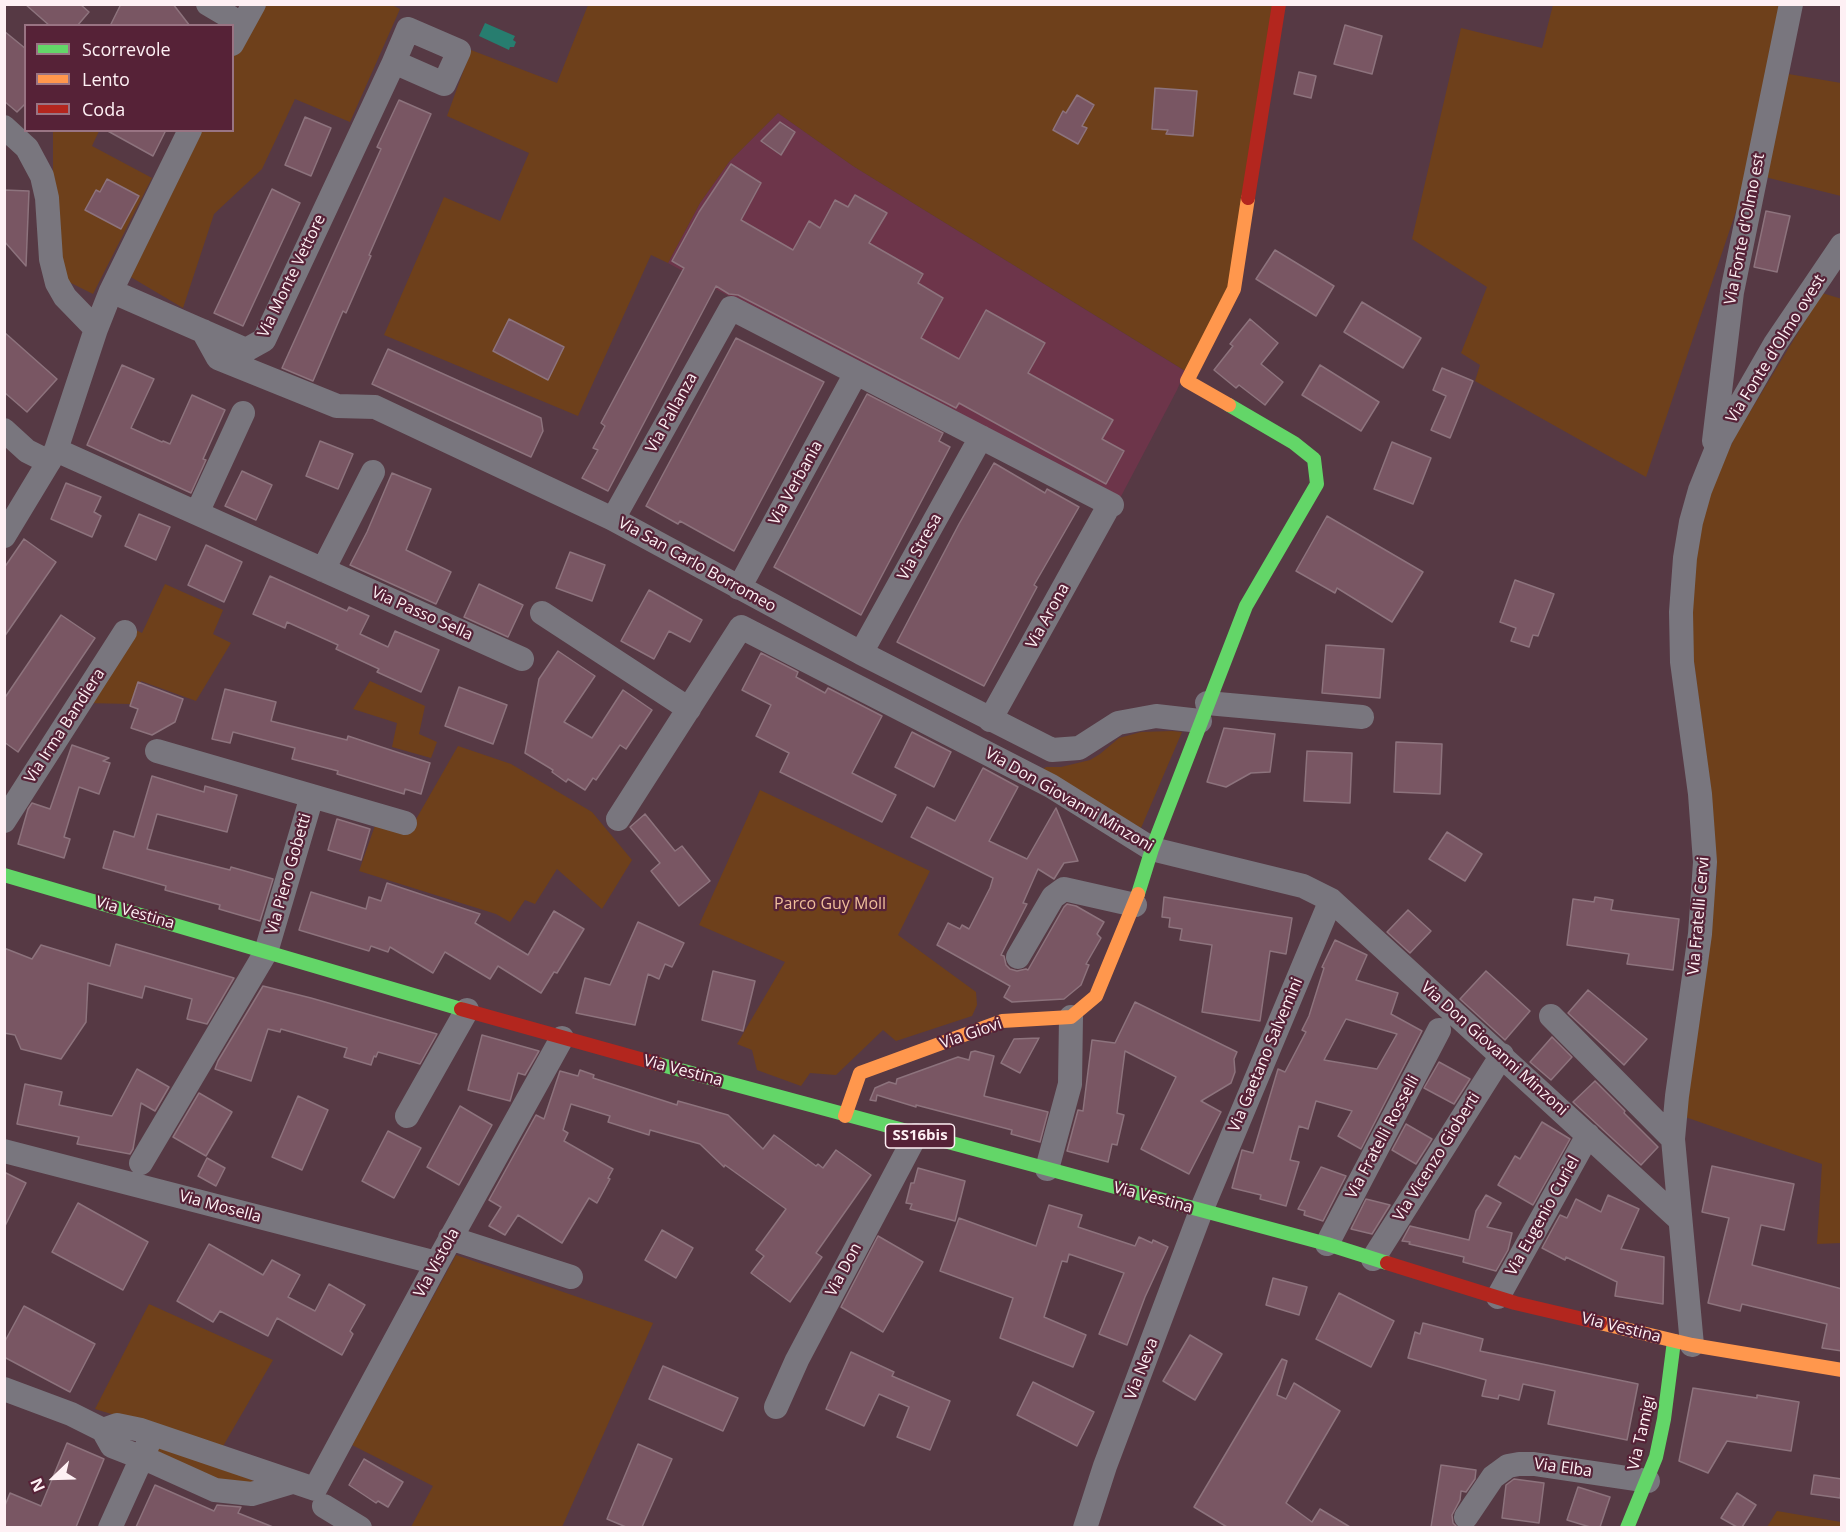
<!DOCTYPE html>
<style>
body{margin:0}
#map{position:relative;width:1846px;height:1532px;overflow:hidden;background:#563944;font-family:"Open Sans",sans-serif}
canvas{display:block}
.frame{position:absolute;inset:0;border:6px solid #fef0f4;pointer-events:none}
.legend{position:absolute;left:24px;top:24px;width:210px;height:108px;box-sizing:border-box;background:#562237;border:2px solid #997483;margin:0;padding:8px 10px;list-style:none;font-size:18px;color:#fef0f4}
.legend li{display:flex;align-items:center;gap:12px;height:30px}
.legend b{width:30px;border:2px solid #997483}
.north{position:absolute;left:24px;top:1448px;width:60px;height:60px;-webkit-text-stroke:4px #562237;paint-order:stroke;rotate:247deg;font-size:16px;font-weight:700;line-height:24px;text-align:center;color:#fef0f4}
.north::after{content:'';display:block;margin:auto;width:21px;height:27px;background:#fef0f4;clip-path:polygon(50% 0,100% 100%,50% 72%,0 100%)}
</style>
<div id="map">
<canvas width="1846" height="1532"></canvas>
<div class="frame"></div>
<ul class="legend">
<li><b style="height:8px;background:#63d668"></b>Scorrevole</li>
<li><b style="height:8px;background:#ff974d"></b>Lento</li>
<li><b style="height:8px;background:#b3261e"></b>Coda</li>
</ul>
<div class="north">N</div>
</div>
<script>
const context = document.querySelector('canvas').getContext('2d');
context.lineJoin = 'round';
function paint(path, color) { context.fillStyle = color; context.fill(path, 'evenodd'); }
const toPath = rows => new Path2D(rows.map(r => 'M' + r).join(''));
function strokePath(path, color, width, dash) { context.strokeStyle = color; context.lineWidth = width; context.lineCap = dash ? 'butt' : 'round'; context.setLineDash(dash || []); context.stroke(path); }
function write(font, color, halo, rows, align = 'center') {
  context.font = font + ' "Open Sans",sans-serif'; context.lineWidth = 4.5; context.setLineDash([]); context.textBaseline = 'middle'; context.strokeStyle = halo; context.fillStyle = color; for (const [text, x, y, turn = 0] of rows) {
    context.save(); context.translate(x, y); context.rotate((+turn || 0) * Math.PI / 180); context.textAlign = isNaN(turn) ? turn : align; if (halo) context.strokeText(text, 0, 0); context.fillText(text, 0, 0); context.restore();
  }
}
paint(toPath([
 [778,113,853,166,1185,371,1177,390,1118,502,951,417,668,263,700,203,729,162]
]), '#6d354a');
paint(toPath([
 [390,4,400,9,350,122,295,99,262,169,214,214,183,308,124,273,194,131,232,130,233,56,260,5],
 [588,5,1274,5,1229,287,1187,372,853,166,778,113,729,162,700,203,668,263,651,255,578,416,384,335,444,197,500,221,529,153,447,116,471,50,557,83],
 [1553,5,1785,5,1771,71,1841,83,1841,196,1749,173,1646,477,1475,381,1480,365,1461,353,1487,287,1412,239,1461,28,1542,48],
 [53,131,99,131,92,146,152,178,93,294,61,278,53,176],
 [1822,293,1842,299,1841,1243,1817,1244,1822,1164,1685,1117,1717,871,1710,783,1690,632,1698,525,1712,484,1736,435],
 [165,584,223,610,213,634,231,643,196,701,141,681,131,704,86,703,134,629,142,633],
 [370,681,425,706,419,734,437,742,431,758,392,747,397,723,353,709],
 [1172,731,1182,732,1141,828,1040,771,1046,767,1061,767,1090,760,1100,754,1119,738,1141,732],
 [458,746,511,764,592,812,632,860,602,909,557,869,535,904,525,900,510,922,496,914,359,871,378,817,411,828],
 [760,790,930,871,898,935,976,992,977,1005,972,1016,896,1041,883,1030,836,1075,810,1073,801,1086,757,1070,752,1050,737,1044,785,962,699,925],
 [456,1255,653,1323,562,1527,411,1527,433,1486,352,1445],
 [149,1304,273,1360,222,1448,95,1409],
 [161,1444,264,1485,244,1490,178,1466,155,1449],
 [1777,1511,1841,1522,1841,1527,1767,1527]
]), '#6e401b');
paint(toPath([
 [485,23,515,36,513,40,516,42,514,47,510,47,509,50,479,36]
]), '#277d6f');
const building = toPath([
 [25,4,80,4,89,12,77,26,50,26,25,4],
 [121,4,173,4,190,26,110,26,121,4],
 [1345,25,1382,36,1372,74,1334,64,1345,25],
 [4,31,26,49,26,103,17,112,4,101,4,31],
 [1299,72,1316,76,1311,98,1294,94,1299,72],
 [1155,88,1197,91,1193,136,1166,134,1168,130,1152,129,1155,88],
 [1077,95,1094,105,1082,126,1087,128,1078,144,1053,130,1063,111,1066,113,1077,95],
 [399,100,431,114,369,255,371,256,346,313,343,311,313,381,282,368,381,149,377,147,399,100],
 [305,117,331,128,311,176,285,165,305,117],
 [780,122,795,132,781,155,761,141,780,122],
 [106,130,166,130,153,156,106,130],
 [731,164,761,183,741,220,793,250,809,221,820,228,835,200,848,207,855,195,887,213,869,243,923,274,918,283,943,298,921,338,959,359,986,310,1045,343,1028,373,1113,420,1102,439,1124,451,1106,484,959,403,956,408,738,295,729,294,716,286,608,491,582,478,598,450,593,448,605,426,601,423,684,268,672,261,699,212,731,164],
 [107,179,139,196,121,229,85,210,96,190,100,192,107,179],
 [272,189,300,203,243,326,214,313,272,189],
 [4,190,29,191,26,266,4,241,4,190],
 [1766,211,1790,216,1777,272,1754,267,1766,211],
 [1275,250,1334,286,1316,316,1256,279,1275,250],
 [1362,302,1421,338,1403,368,1344,332,1362,302],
 [509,319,564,347,548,380,493,351,509,319],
 [1250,319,1278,343,1261,364,1283,382,1265,405,1239,385,1236,388,1214,370,1233,346,1230,344,1250,319],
 [4,332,57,379,27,412,4,392,4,332],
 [736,338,824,382,734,551,680,521,678,524,646,506,736,338],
 [388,349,541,418,543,431,531,457,372,384,388,349],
 [122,365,154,379,131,428,162,442,163,441,170,444,192,395,225,410,203,459,206,460,191,493,87,445,122,365],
 [1320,365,1379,402,1361,431,1302,395,1320,365],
 [1442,368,1473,381,1450,438,1431,430,1446,396,1433,390,1442,368],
 [867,394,943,433,939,441,950,447,861,615,774,567,867,394],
 [320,441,353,454,338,489,306,476,320,441],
 [1392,442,1431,458,1413,504,1374,489,1392,442],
 [994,463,1045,493,1047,489,1079,507,1034,585,1037,587,984,686,897,642,959,524,994,463],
 [242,471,272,485,256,520,225,506,242,471],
 [392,473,431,489,406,550,451,572,436,604,350,565,367,532,392,473],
 [66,483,101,497,94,512,101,516,92,537,51,519,66,483],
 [139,514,170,527,156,560,125,546,139,514],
 [1327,516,1423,572,1392,622,1337,588,1335,593,1296,571,1327,516],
 [24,539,56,562,4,637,4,568,24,539],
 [206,545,242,562,224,602,188,585,206,545],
 [570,552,605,565,592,601,556,588,570,552],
 [270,576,347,611,349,607,369,616,360,634,388,647,395,631,439,650,421,692,377,672,379,669,336,649,338,645,287,622,285,628,253,614,270,576],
 [1515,580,1554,594,1538,636,1533,635,1529,647,1511,641,1516,628,1500,622,1515,580],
 [479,584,523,605,508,637,464,617,479,584],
 [649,590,702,620,690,642,669,631,654,659,621,641,649,590],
 [61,615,95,638,18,752,4,742,4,699,61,615],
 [1326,645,1384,649,1380,698,1322,693,1326,645],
 [558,651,595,676,564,722,592,738,623,690,652,710,626,749,620,745,596,780,593,778,585,790,568,779,566,782,552,772,553,770,525,753,539,679,558,651],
 [761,653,798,672,796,677,825,693,828,688,882,716,852,773,896,795,882,822,780,772,789,753,756,736,771,705,742,690,761,653],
 [138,682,183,699,175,722,152,735,131,728,138,709,130,706,138,682],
 [459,687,507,705,493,744,445,726,459,687],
 [225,689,276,702,271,721,347,740,348,736,430,763,421,794,405,789,404,794,337,774,338,771,292,759,295,748,233,732,230,743,212,739,225,689],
 [1224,728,1275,734,1270,772,1251,773,1226,787,1207,782,1224,728],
 [912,732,951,752,934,787,895,767,912,732],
 [1396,742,1442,744,1440,794,1394,792,1396,742],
 [72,745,109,758,103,761,110,763,99,794,79,787,64,837,70,839,64,858,18,844,28,809,32,803,50,809,72,745],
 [1307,751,1352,753,1350,803,1304,801,1307,751],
 [983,768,1018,787,989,841,1027,859,1056,808,1078,861,1064,863,1054,879,1038,869,1023,903,1027,904,1001,955,1004,956,1006,965,1010,969,1017,971,1026,969,1028,970,1064,907,1067,904,1076,906,1104,922,1097,934,1101,938,1086,964,1089,965,1081,985,1064,999,1012,1002,1004,997,1010,986,937,945,948,923,960,929,962,925,969,929,990,888,993,878,911,837,927,807,955,821,983,768],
 [152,776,204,792,205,786,237,795,227,832,157,814,147,849,230,870,231,867,273,879,260,921,219,909,220,905,165,890,166,886,103,868,114,831,134,837,152,776],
 [645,814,675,851,682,846,710,881,679,906,651,871,660,863,630,827,645,814],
 [337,819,370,829,361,860,328,850,337,819],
 [1447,832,1482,854,1465,881,1429,859,1447,832],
 [387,883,480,914,475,923,528,955,554,911,584,929,557,973,554,972,541,993,498,966,490,979,445,952,433,973,390,947,388,952,371,946,369,951,299,930,311,892,366,909,369,897,381,901,387,883],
 [1164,897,1292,918,1286,954,1270,951,1260,1021,1202,1012,1212,945,1180,940,1182,929,1169,927,1170,918,1162,917,1164,897],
 [1595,897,1613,900,1611,910,1679,919,1673,970,1627,964,1629,954,1567,945,1573,899,1594,902,1595,897],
 [1408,910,1431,931,1410,953,1387,932,1408,910],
 [638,922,684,943,672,967,665,964,659,979,648,974,635,1025,576,1013,585,978,610,985,638,922],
 [1335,940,1367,955,1356,980,1398,993,1391,1014,1422,1031,1361,1149,1338,1136,1352,1111,1316,1101,1308,1129,1299,1126,1290,1160,1299,1162,1286,1206,1260,1199,1261,1195,1232,1188,1242,1150,1253,1153,1278,1069,1285,1072,1306,1032,1302,1030,1309,1016,1324,968,1322,967,1335,940],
 [1346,1019,1397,1034,1377,1069,1324,1060,1346,1019],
 [116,944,234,978,207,1024,187,1019,192,999,145,986,142,998,88,983,86,1022,61,1059,21,1049,15,1035,4,1033,4,948,32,959,41,945,110,966,116,944],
 [713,971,755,981,743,1031,702,1020,713,971],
 [1486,971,1530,1011,1505,1040,1460,999,1486,971],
 [263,986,311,998,437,1034,420,1064,378,1052,376,1057,374,1056,371,1065,344,1057,347,1048,281,1029,280,1032,268,1029,251,1081,215,1069,218,1061,263,986],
 [1588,990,1647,1039,1624,1065,1568,1013,1588,990],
 [1135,1002,1237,1052,1234,1059,1235,1072,1231,1083,1201,1101,1221,1112,1189,1174,1141,1149,1176,1077,1125,1051,1117,1113,1124,1115,1117,1145,1112,1144,1108,1162,1067,1151,1078,1110,1083,1111,1092,1040,1115,1043,1135,1002],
 [482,1035,539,1051,525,1075,518,1073,510,1101,468,1090,482,1035],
 [1552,1037,1572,1057,1551,1080,1530,1062,1552,1037],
 [1039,1038,1020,1073,1001,1063,1014,1039,1039,1038],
 [975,1051,994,1056,984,1096,1048,1112,1040,1142,1011,1134,1012,1130,916,1105,916,1107,877,1095,876,1101,870,1100,875,1088,889,1082,896,1084,897,1079,958,1057,969,1060,971,1052,975,1051],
 [1439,1062,1470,1079,1454,1104,1424,1088,1439,1062],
 [137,1069,169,1087,155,1111,141,1103,133,1149,130,1154,77,1144,79,1137,17,1124,25,1084,62,1092,59,1105,112,1116,137,1069],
 [580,1070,594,1075,593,1078,677,1105,678,1101,728,1115,763,1149,774,1135,816,1166,818,1164,823,1168,836,1150,871,1175,816,1253,822,1257,790,1302,751,1273,764,1256,756,1250,786,1209,725,1165,724,1167,700,1144,650,1130,649,1135,608,1122,610,1116,571,1104,563,1130,568,1133,564,1141,613,1169,608,1178,610,1179,597,1203,589,1198,562,1243,518,1215,505,1235,489,1226,501,1207,489,1200,536,1115,544,1119,560,1071,578,1076,580,1070],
 [1595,1081,1625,1111,1624,1113,1658,1147,1641,1165,1573,1102,1595,1081],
 [199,1093,232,1112,206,1156,173,1137,199,1093],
 [298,1096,328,1110,302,1170,272,1157,298,1096],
 [460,1106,492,1125,459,1185,427,1167,460,1106],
 [1542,1122,1570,1139,1533,1205,1498,1185,1515,1156,1520,1159,1542,1122],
 [1406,1124,1432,1139,1416,1164,1392,1150,1406,1124],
 [388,1131,421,1148,394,1198,362,1181,388,1131],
 [207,1158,225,1168,216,1186,198,1176,207,1158],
 [1712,1166,1794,1184,1784,1230,1761,1225,1752,1265,1842,1289,1842,1351,1822,1348,1827,1324,1742,1304,1740,1311,1708,1303,1729,1218,1702,1212,1712,1166],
 [1321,1167,1346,1176,1323,1221,1304,1215,1305,1211,1298,1209,1321,1167],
 [918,1168,965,1181,955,1221,910,1209,912,1204,906,1203,911,1183,914,1183,918,1168],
 [4,1172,26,1183,4,1228,4,1172],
 [1486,1195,1501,1203,1487,1227,1512,1233,1508,1250,1496,1271,1463,1262,1464,1257,1409,1244,1410,1242,1402,1241,1410,1226,1469,1240,1476,1211,1486,1195],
 [1608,1195,1639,1209,1621,1249,1664,1257,1663,1304,1615,1296,1617,1282,1566,1257,1565,1260,1542,1248,1560,1215,1567,1218,1576,1199,1601,1212,1608,1195],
 [1366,1199,1390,1205,1372,1234,1351,1229,1366,1199],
 [78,1203,148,1242,123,1290,52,1252,78,1203],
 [1049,1205,1082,1215,1078,1227,1135,1246,1139,1237,1152,1243,1153,1240,1168,1247,1145,1297,1127,1345,1099,1334,1124,1273,1069,1254,1067,1262,1062,1261,1044,1317,1086,1335,1073,1367,1000,1338,1013,1298,940,1271,959,1218,1036,1246,1049,1205],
 [662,1230,693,1248,676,1278,645,1260,662,1230],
 [878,1236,923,1262,883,1332,841,1307,878,1236],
 [209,1244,263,1275,272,1260,300,1275,288,1297,315,1311,329,1284,365,1305,350,1331,353,1334,342,1355,277,1318,268,1336,220,1311,213,1322,177,1301,209,1244],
 [1273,1278,1307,1287,1299,1315,1266,1305,1273,1278],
 [1339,1293,1394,1321,1371,1367,1316,1339,1339,1293],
 [24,1306,95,1344,70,1392,4,1357,4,1343,24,1306],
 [1423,1323,1483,1339,1480,1351,1638,1384,1627,1440,1548,1424,1555,1391,1523,1384,1519,1400,1499,1395,1498,1399,1482,1396,1486,1380,1408,1358,1415,1332,1420,1334,1423,1323],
 [1190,1335,1222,1354,1195,1400,1163,1381,1190,1335],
 [851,1352,894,1372,892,1376,950,1401,930,1450,897,1437,909,1407,879,1394,864,1426,826,1409,851,1352],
 [1282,1359,1287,1361,1277,1395,1286,1399,1294,1383,1340,1411,1286,1503,1312,1522,1320,1509,1350,1527,1227,1527,1194,1507,1282,1359],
 [663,1366,738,1398,723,1431,649,1399,663,1366],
 [1033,1382,1094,1412,1077,1446,1017,1415,1033,1382],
 [1693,1388,1757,1398,1757,1395,1799,1402,1791,1451,1727,1441,1708,1473,1679,1461,1693,1388],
 [67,1443,104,1459,76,1527,4,1527,4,1508,10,1493,41,1506,67,1443],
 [638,1444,672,1459,642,1527,626,1527,607,1519,638,1444],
 [364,1459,403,1482,388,1507,378,1501,376,1503,349,1485,364,1459],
 [1441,1465,1476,1470,1475,1479,1466,1492,1461,1491,1460,1500,1452,1515,1453,1523,1457,1527,1431,1527,1441,1465],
 [1814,1475,1842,1479,1840,1498,1811,1494,1814,1475],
 [1514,1479,1544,1483,1539,1523,1502,1518,1506,1485,1514,1479],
 [155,1485,214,1511,217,1505,241,1507,238,1513,273,1527,136,1527,155,1485],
 [1578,1487,1610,1497,1600,1527,1590,1527,1567,1520,1578,1487],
 [1737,1493,1756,1505,1742,1527,1737,1527,1721,1518,1737,1493]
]);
paint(building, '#795663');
strokePath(building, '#8d737d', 1.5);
strokePath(toPath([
 [208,4,230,17],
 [408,29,459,51,444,84,394,62,408,29],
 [232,44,254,4],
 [4,127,27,148,42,176,47,198,51,259,57,283,65,297,96,329],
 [111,291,246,350,264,340,394,62],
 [203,331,218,358,337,406,375,407,613,519,861,653,1052,750,1079,748,1118,723,1156,716,1200,721],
 [4,430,27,451,49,462],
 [1714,441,1732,292,1791,4],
 [56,450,522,659],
 [197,513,243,413],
 [613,519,731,308,1112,505],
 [4,536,56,450,96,329,111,291,190,130],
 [323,570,373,472],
 [739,588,856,373],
 [542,613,689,709],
 [861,653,981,437],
 [1207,703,1362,717],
 [990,720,1106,511],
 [157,751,405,823],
 [618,819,741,627,1051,786,1152,849,1303,886,1331,900,1680,1220],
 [4,821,125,632],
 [1018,957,1053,897,1064,889,1135,905],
 [1551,1016,1673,1139],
 [407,1116,467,1010],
 [4,1151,437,1263],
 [141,1163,266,952,312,796],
 [1047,1169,1070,1084,1071,1017],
 [450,1238,571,1277],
 [1327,1244,1439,1030],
 [1373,1259,1502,1055],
 [1498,1297,1588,1135],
 [1692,1345,1673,1139,1677,1096,1700,934,1705,862,1700,794,1682,662,1681,612,1685,558,1691,522,1700,490,1721,438,1775,344,1842,245],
 [4,1389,71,1414,103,1430,112,1446,153,1462,215,1490,252,1494,292,1482],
 [776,1407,797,1360,916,1135],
 [103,1430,117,1425,141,1430,315,1489,437,1263,562,1038],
 [324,1506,360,1528],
 [1466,1517,1493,1477,1508,1466,1519,1464,1534,1464,1648,1481],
 [110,1528,149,1442],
 [1085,1528,1105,1466,1201,1211,1331,900]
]), '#79767e', 24);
strokePath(toPath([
 [4,875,461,1009],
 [1138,894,1152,849,1246,606,1317,484,1314,459,1294,443,1229,405],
 [658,1064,1327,1244,1387,1263],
 [1627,1528,1656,1457,1664,1419,1674,1341]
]), '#63d668', 14);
strokePath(toPath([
 [1229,405,1187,381,1234,289,1248,198],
 [845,1116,860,1073,1002,1021,1071,1017,1096,996,1138,894],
 [1600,1323,1692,1345,1842,1370]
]), '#ff974d', 14);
strokePath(toPath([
 [1248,198,1279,4],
 [461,1009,658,1064],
 [1387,1263,1515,1303,1600,1323]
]), '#b3261e', 14);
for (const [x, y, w] of [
 [920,1136,69]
]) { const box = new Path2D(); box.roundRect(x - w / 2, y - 12, w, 24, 4.5); context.fillStyle = '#562237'; context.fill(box); strokePath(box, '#fef0f4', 1.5); }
write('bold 15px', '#fef0f4', null, [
 ["SS16bis",920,1136]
]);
write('16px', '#fef0f4', '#562237', [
 ["Via Fonte d'Olmo est",1745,229,-79],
 ["Via Monte Vettore",292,276,-64],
 ["Via Fonte d'Olmo ovest",1776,349,-58],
 ["Via Pallanza",672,413,-61],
 ["Via Verbania",796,483,-61],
 ["Via Stresa",920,547,-61],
 ["Via San Carlo Borromeo",697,565,29],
 ["Via Passo Sella",422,614,24],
 ["Via Arona",1048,616,-61],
 ["Via Irma Bandiera",65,726,-57],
 ["Via Don Giovanni Minzoni",1069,800,30],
 ["Via Piero Gobetti",289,874,-74],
 ["Via Vestina",135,913,16],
 ["Via Fratelli Cervi",1699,916,-85],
 ["Via Giovi",971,1034,-19],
 ["Via Don Giovanni Minzoni",1494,1049,42],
 ["Via Gaetano Salvemini",1266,1055,-67],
 ["Via Vestina",683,1071,15],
 ["Via Fratelli Rosselli",1383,1137,-62],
 ["Via Vicenzo Gioberti",1437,1157,-58],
 ["Via Vestina",1153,1198,15],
 ["Via Mosella",220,1207,15],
 ["Via Eugenio Curiel",1543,1216,-61],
 ["Via Vistola",437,1263,-61],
 ["Via Don",844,1270,-62],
 ["Via Vestina",1621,1328,14],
 ["Via Neva",1142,1369,-69],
 ["Via Tamigi",1642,1433,-77],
 ["Via Elba",1563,1468,8]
]);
write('16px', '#eebe9a', '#562237', [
 ["Parco Guy Moll",830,904]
]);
</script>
